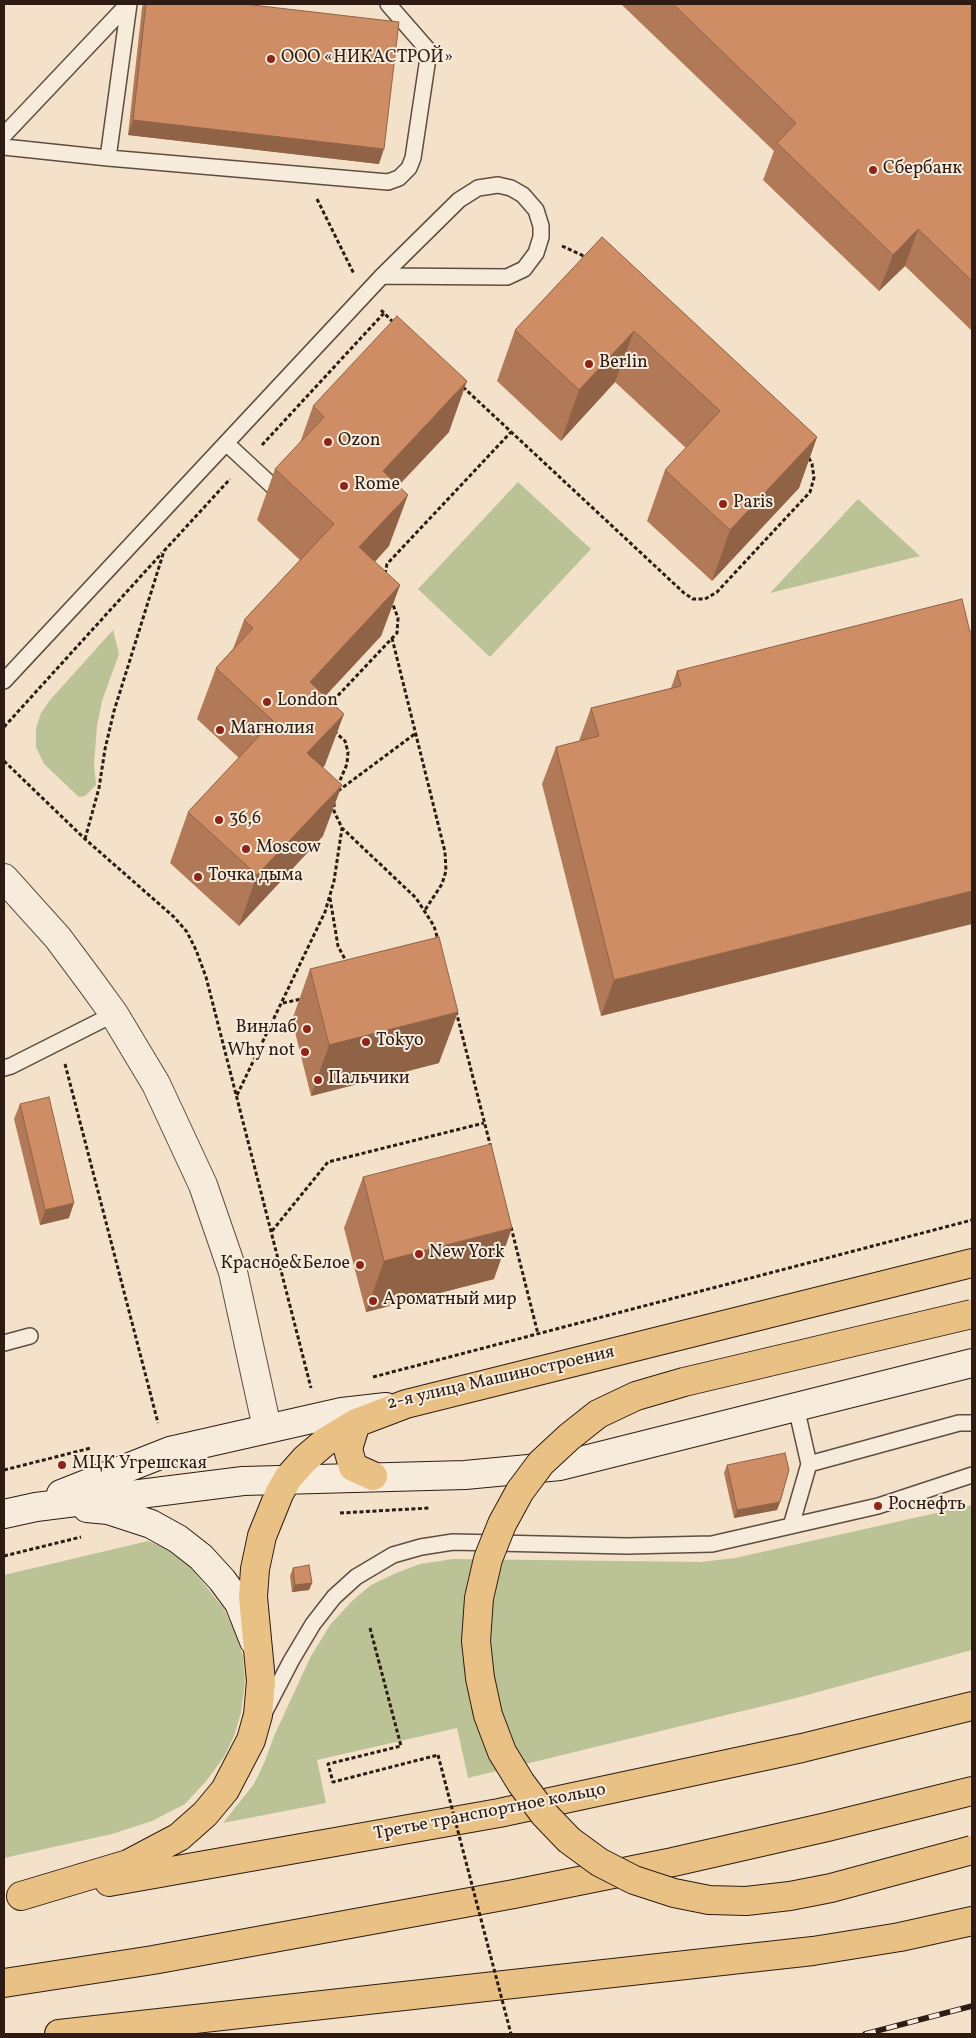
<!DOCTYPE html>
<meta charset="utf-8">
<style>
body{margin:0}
#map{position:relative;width:976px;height:2038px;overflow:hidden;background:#f3e2c9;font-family:Vollkorn,serif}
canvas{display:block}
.frame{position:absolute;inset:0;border:5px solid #2e1b14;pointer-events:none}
</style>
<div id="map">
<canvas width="976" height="2038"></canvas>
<div class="frame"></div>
</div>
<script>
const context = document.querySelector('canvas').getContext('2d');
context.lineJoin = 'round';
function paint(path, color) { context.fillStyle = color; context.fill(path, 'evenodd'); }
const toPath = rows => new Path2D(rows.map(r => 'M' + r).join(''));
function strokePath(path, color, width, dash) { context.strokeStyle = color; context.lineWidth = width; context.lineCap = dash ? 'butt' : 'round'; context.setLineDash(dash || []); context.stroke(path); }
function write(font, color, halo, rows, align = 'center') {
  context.font = font + ' Vollkorn,serif'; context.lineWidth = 4; context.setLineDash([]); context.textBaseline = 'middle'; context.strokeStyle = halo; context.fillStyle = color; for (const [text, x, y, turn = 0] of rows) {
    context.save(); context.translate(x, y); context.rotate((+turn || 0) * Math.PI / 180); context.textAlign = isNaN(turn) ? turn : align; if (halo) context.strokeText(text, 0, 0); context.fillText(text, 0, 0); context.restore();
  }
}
paint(toPath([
 [518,482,591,549,490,657,418,589],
 [858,499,920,556,770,593],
 [113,630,119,654,102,701,97,726,94,764,96,785,85,796,79,797,44,764,36,747,36,728,41,713,50,700],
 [972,1505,972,1650,796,1698,468,1778,457,1728,317,1760,326,1803,223,1823,254,1784,265,1761,274,1736,311,1656,330,1625,352,1601,371,1585,396,1573,420,1564,453,1559,701,1562,735,1558],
 [148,1541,171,1550,189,1565,224,1609,235,1632,243,1656,245,1682,241,1713,234,1736,224,1757,207,1780,185,1804,152,1821,112,1834,4,1858,4,1575]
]), '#bbc396');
const service = toPath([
 [129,4,108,158,388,182,399,178,409,168,413,158,429,51,388,4],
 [4,135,128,4],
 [4,147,108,158],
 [226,443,281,494],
 [4,681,382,276,459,200,478,188,498,185,511,188,523,195,536,210,541,226,541,237,536,253,524,269,507,277,382,276],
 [4,1068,11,1066,114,1014],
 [4,1343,30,1336],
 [796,1407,809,1464],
 [791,1526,809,1464,959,1423,972,1423],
 [264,1713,291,1661,313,1624,334,1597,356,1577,393,1555,421,1547,453,1542,627,1546,712,1544,878,1506,972,1475]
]);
const minor = toPath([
 [4,878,58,938,93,985,114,1014,156,1084,203,1185,233,1272,267,1428]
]);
const secondary = toPath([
 [61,1494,170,1451,342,1412,386,1407],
 [87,1508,108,1510,151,1524,178,1539,201,1557,222,1580,239,1603,254,1641],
 [4,1514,36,1507,243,1481,465,1475,560,1466,972,1363]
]);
const primary = toPath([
 [356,1423,348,1449,353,1467,373,1476],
 [109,1882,499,1813,802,1748,972,1706],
 [21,1896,128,1864,179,1837,205,1814,225,1790,251,1740,258,1715,261,1681,253,1597,255,1569,262,1536,279,1494,288,1478,305,1459,325,1442,356,1423,406,1404,972,1263],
 [4,1983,153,1960,514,1894,673,1862,827,1827,972,1791],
 [59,2034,813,1951,900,1937,972,1921]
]);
strokePath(service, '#5f4d41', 18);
strokePath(minor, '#5f4d41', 30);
strokePath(secondary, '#2e1b14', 30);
strokePath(primary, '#2e1b14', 30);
strokePath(toPath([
 [317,199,354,274],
 [562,246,586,257],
 [381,310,394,323],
 [463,387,684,593,693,599,705,599,717,592,810,492,814,478,812,464,808,456],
 [262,445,384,313],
 [385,574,387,564,511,432],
 [392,638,445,852,446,871,442,884,425,910],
 [329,705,397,633,398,618,392,602],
 [4,727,162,553],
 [334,731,345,741,348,752,347,764,338,785],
 [4,761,85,839,174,917,187,932,196,950,206,977,311,1388],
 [338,791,416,733],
 [334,803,334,811,342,828,416,898,434,926,438,940],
 [85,839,99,788,105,749,114,711,164,551,230,479],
 [330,898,338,946,347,963],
 [283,1003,301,999],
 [456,1011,491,1148],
 [65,1064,158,1423],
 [237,1095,325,912,334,881,342,828],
 [511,1227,538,1334],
 [272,1231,328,1162,484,1123],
 [373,1377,972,1220],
 [4,1470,91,1448],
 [340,1513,429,1508],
 [4,1556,81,1537],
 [370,1628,401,1746,328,1764,333,1782,438,1755]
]), '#2e1b14', 3, [4, 2.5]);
strokePath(service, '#f7ecdc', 15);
strokePath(minor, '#f7ecdc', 28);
strokePath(secondary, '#f7ecdc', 28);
strokePath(primary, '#eac184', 28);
const rail = toPath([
 [865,2034,972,2006]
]);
strokePath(rail, '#2e1b14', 5.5);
strokePath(rail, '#f7ecdc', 4, [11]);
const primaryBridge = toPath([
 [972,1314,684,1382,636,1396,598,1414,569,1437,541,1463,520,1491,502,1524,488,1559,479,1598,476,1641,480,1678,488,1715,502,1752,521,1783,544,1814,569,1840,599,1862,634,1880,674,1893,709,1900,746,1901,790,1896,831,1888,972,1850]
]);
strokePath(primaryBridge, '#2e1b14', 30, []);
strokePath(toPath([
 [438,1755,511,2034]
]), '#2e1b14', 3, [4, 2.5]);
strokePath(primaryBridge, '#eac184', 28);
paint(toPath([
 [143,4,244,4,379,164,128,135,142,8],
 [621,4,972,4,972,331,905,266,879,291,763,180,774,151],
 [602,237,817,437,799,488,712,581,647,521,665,470,686,448,615,382,561,441,497,381,515,330],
 [313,406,449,432,398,486,389,546,375,562,400,585,381,636,325,696,325,765,323,768,323,836,239,926,170,863,188,812,239,758,197,719,216,668,233,649,244,620,300,560,257,520,275,469,300,443],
 [962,599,601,1016,542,784,556,747,579,741,591,708,671,688,677,671],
 [310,969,439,1063,311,1096,292,1020],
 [20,1104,69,1218,40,1225,14,1119],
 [363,1177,494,1279,366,1312,344,1228],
 [727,1465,780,1502,777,1510,734,1518,724,1473],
 [293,1568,312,1583,309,1590,292,1592,290,1576]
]), '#b17957');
paint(toPath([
 [133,120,384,149,379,164,128,135],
 [918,229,905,266,879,291,893,255],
 [634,331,615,382,561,441,579,390],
 [467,381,449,432,364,522,383,471],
 [817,437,799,488,712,581,730,530],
 [408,495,389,546,340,598,359,547],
 [400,585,381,636,291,733,310,682],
 [344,714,325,765,289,804,307,753],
 [342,785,323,836,239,926,257,875],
 [972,891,972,924,601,1016,614,980],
 [458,1012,439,1063,311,1096,329,1045],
 [74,1203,69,1218,40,1225,45,1210],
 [512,1228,494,1279,366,1312,384,1261],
 [780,1502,777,1510,734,1518,737,1510],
 [312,1583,309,1590,292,1592,295,1585]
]), '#906347');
const building = toPath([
 [146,4,244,4,399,22,384,149,133,120,146,4],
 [673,4,972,4,972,281,918,229,893,255,777,143,796,123,673,4],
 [602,237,817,437,730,530,665,470,720,411,634,331,579,390,515,330,602,237],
 [397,316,467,381,383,471,408,495,359,547,400,585,310,682,344,714,307,753,342,785,257,875,188,812,273,721,216,668,253,628,244,620,334,524,275,469,324,417,313,406,397,316],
 [962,599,970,632,972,631,972,891,614,980,556,747,599,736,591,708,681,686,677,671,962,599],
 [439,937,458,1012,329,1045,310,969,439,937],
 [49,1097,74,1203,45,1210,20,1104,49,1097],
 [491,1144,512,1228,384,1261,363,1177,491,1144],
 [785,1453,789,1470,780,1502,737,1510,727,1465,785,1453],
 [309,1565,312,1583,295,1585,293,1568,309,1565]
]);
paint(building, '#ce8d65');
strokePath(building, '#906347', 1);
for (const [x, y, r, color] of [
 [271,59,5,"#8f2418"],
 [873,170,5,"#8f2418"],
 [589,364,5,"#8f2418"],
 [328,442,5,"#8f2418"],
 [344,486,5,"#8f2418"],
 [723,504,5,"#8f2418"],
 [267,702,5,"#8f2418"],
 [220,730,5,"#8f2418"],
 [219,820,5,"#8f2418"],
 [246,849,5,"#8f2418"],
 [198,877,5,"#8f2418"],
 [307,1029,5,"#8f2418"],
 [366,1042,5,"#8f2418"],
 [305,1052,5,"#8f2418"],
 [318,1080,5,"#8f2418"],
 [419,1254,5,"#8f2418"],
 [360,1265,5,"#8f2418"],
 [373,1301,5,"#8f2418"],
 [62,1465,5,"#8f2418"],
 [878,1506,5,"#8f2418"]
]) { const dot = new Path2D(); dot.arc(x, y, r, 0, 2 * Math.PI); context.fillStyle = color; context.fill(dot); strokePath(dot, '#f7ecdc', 2); }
write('18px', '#2e1b14', '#f7ecdc', [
 ["ООО «НИКАСТРОЙ»",281,59],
 ["Сбербанк",883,170],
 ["Berlin",599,364],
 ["Ozon",338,442],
 ["Rome",354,486],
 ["Paris",733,504],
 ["London",277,702],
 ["Магнолия",230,730],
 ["36,6",229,820],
 ["Moscow",256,849],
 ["Точка дыма",208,877],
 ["Винлаб",297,1029,"right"],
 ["Tokyo",376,1042],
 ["Why not",295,1052,"right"],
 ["Пальчики",328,1080],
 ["New York",429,1254],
 ["Красное&Белое",350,1265,"right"],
 ["Ароматный мир",383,1301],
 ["МЦК Угрешская",72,1465],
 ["Роснефть",888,1506]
], 'left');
write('18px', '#2e1b14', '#f7ecdc', [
 ["2-я улица Машиностроения",501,1379,-13],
 ["Третье транспортное кольцо",490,1813,-11]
]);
</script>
